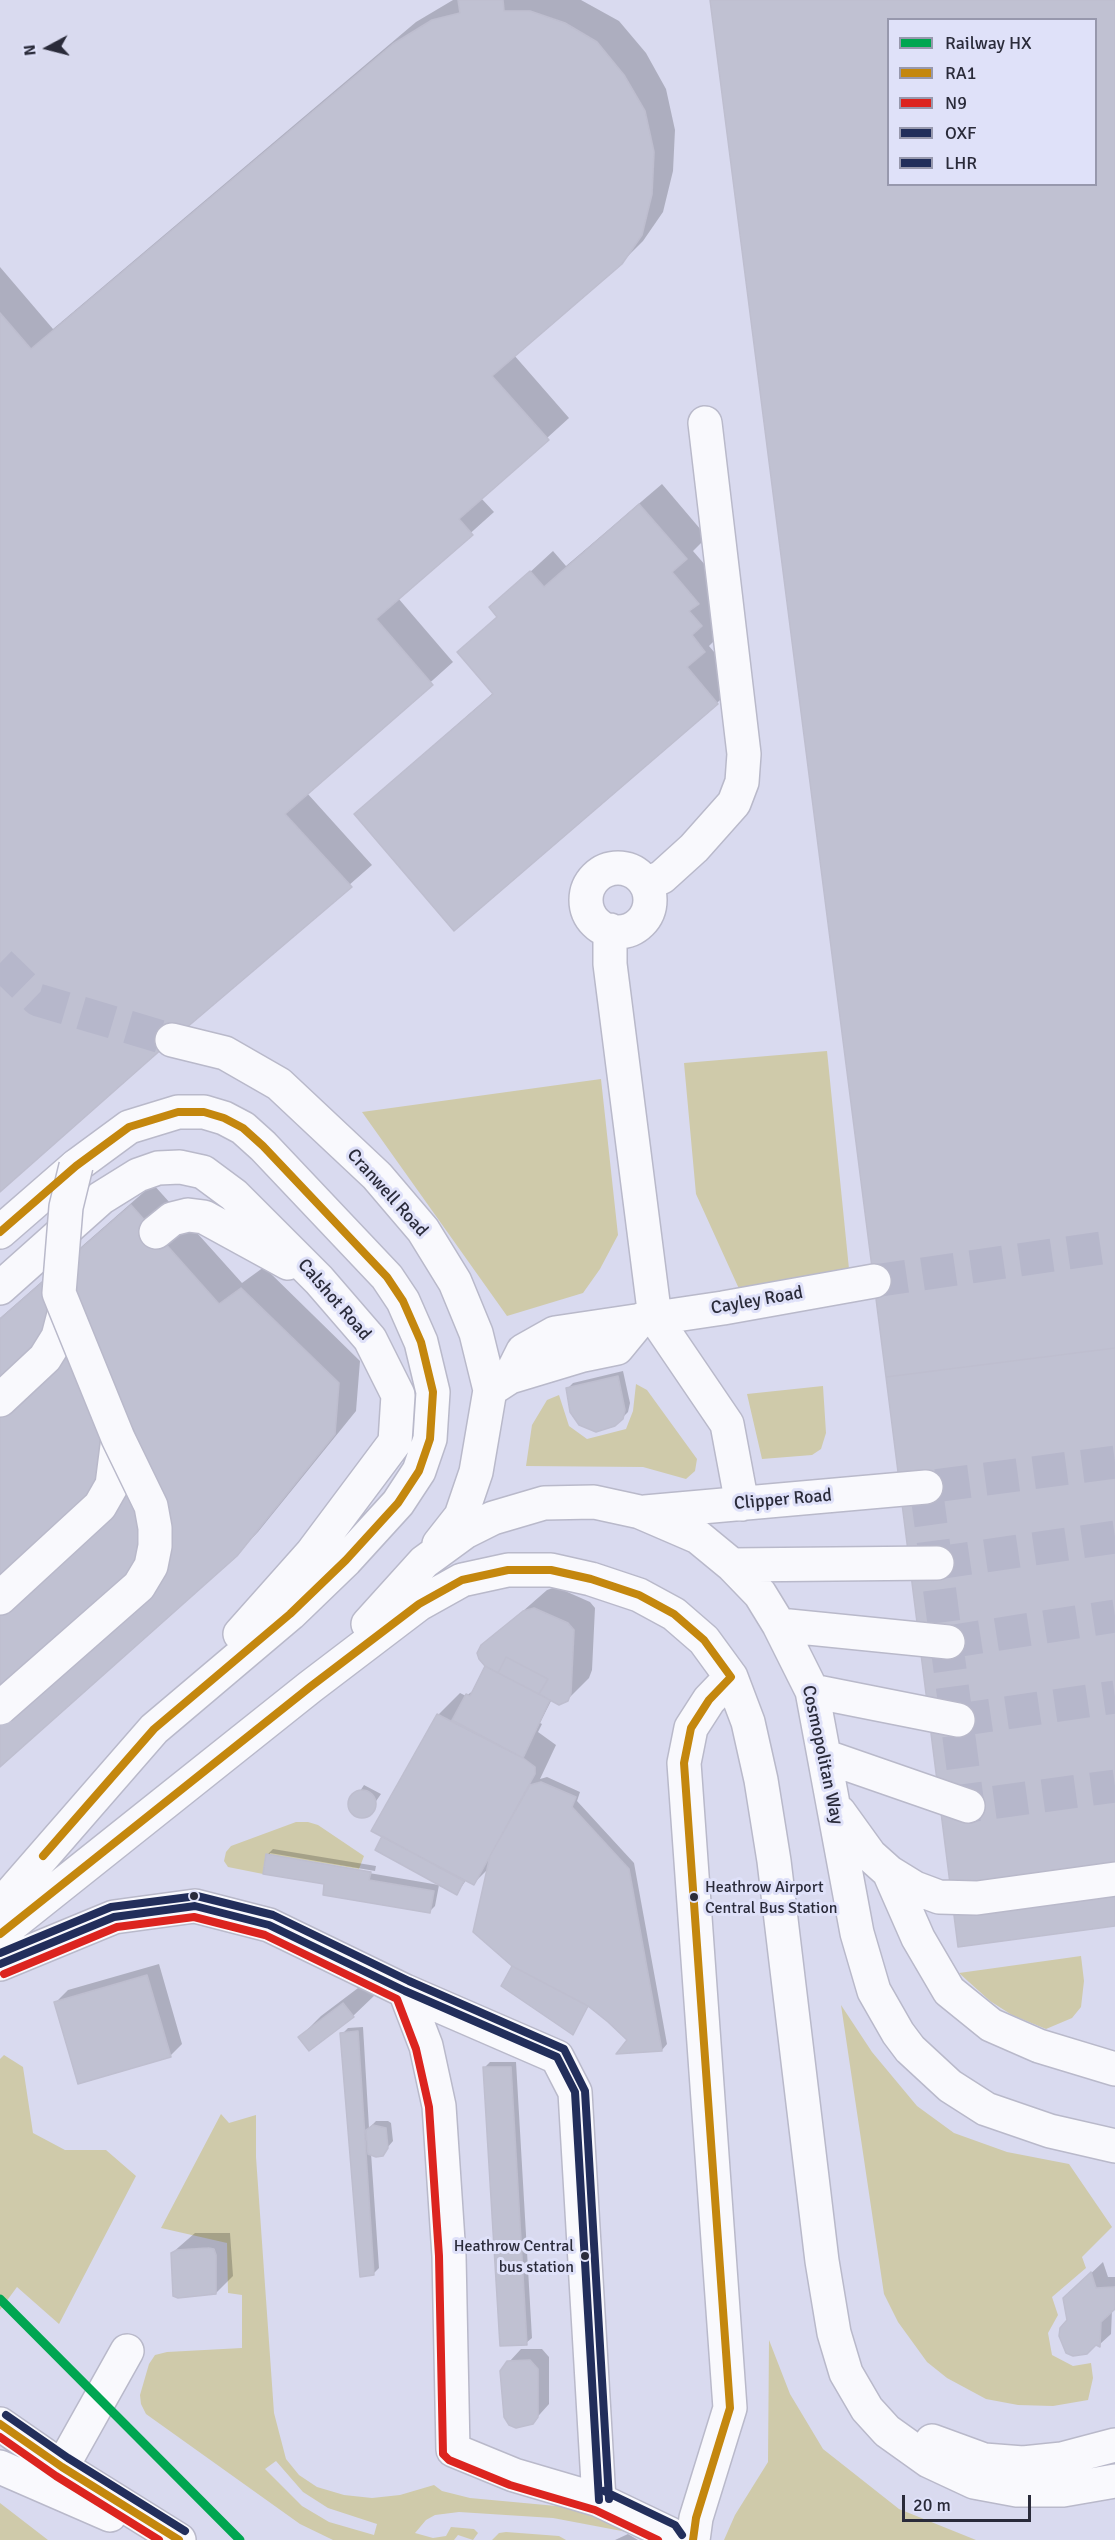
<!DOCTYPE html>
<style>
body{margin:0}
#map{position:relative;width:1115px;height:2540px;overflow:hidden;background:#d9daef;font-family:Signika,sans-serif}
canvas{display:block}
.legend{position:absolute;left:887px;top:18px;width:210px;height:168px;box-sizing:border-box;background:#dfe1f9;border:2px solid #9798ad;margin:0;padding:8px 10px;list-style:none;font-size:18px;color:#2a2b3a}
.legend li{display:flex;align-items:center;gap:12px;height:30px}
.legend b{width:30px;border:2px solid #9798ad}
.north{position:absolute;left:18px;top:18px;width:60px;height:60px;-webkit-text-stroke:4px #dfe1f9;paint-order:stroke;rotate:263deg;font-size:16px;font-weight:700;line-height:24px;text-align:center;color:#2a2b3a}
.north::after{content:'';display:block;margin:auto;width:21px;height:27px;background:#2a2b3a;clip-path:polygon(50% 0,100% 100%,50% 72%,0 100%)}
.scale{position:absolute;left:902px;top:2495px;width:129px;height:27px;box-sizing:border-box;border:3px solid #2a2b3a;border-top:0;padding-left:8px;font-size:18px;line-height:21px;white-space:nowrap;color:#2a2b3a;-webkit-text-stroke:4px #dfe1f9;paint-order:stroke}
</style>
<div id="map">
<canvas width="1115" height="2540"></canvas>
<ul class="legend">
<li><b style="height:8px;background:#00a651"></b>Railway HX</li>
<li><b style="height:8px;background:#c4870e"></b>RA1</li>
<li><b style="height:8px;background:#dc241f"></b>N9</li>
<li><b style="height:8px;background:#222e5b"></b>OXF</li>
<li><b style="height:8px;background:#222e5b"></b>LHR</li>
</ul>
<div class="north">N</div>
<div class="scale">20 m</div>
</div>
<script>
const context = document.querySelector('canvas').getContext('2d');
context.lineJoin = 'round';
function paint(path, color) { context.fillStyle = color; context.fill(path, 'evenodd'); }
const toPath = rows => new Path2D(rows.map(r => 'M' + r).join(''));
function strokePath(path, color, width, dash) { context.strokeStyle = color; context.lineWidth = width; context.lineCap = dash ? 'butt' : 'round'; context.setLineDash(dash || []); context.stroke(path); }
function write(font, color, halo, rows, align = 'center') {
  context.font = font + ' Signika,sans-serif'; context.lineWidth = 6; context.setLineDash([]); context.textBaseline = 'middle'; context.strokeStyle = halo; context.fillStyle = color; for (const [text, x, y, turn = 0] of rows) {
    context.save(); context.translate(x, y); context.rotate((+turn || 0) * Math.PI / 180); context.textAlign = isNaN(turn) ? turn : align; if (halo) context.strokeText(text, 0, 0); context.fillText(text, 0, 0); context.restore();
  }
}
paint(toPath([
 [827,1051,849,1269,740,1291,696,1194,684,1063],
 [601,1079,618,1235,600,1269,583,1293,507,1316,362,1112],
 [636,1384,647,1390,697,1459,695,1471,686,1479,643,1467,526,1466,532,1425,547,1400,559,1395,569,1426,587,1439,626,1429,633,1411],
 [823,1386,826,1433,821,1449,812,1455,762,1459,747,1394],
 [296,1822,308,1822,318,1825,364,1856,359,1869,266,1854,263,1874,228,1867,224,1861,226,1852,231,1846],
 [1081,1956,1084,1981,1081,2007,1072,2018,1046,2029,1012,2015,990,2001,959,1973],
 [841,2005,872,2052,917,2106,954,2133,1007,2152,1069,2164,1112,2227,1082,2257,1086,2268,1052,2297,1058,2315,1048,2333,1052,2355,1073,2366,1091,2363,1093,2378,1088,2400,1053,2406,1018,2405,986,2399,947,2378,927,2362,898,2322,884,2294],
 [4,2055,23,2067,33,2133,65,2150,106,2150,136,2176,59,2324,17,2287,0,2310,0,2059],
 [221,2114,229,2123,256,2115,256,2157,274,2413,286,2459,299,2475,317,2487,344,2495,372,2498,400,2495,434,2485,442,2491,470,2498,578,2508,627,2532,553,2518,459,2512,435,2515,426,2520,415,2533,433,2538,446,2536,451,2527,474,2529,478,2533,473,2540,458,2535,454,2540,333,2540,300,2524,146,2414,141,2404,140,2395,149,2364,155,2355,167,2352,242,2348,242,2295,228,2293,227,2243,161,2228],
 [276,2461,303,2492,328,2508,377,2524,374,2535,329,2522,302,2506,265,2469],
 [769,2340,790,2394,823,2449,899,2509,976,2540,724,2540,735,2515,768,2462],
 [0,2503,48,2540,0,2540],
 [506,2532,559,2536,566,2540,492,2540,499,2533]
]), '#cfcaaa');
paint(toPath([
 [453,0,581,0,619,21,646,53,666,89,675,130,673,171,663,212,643,241,621,263,514,355,569,418,481,498,494,512,398,598,453,662,307,793,372,865,0,1190,0,267,53,329,416,22],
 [711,0,1115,0,1115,1924],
 [888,20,1096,20,1096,184,888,184],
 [662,484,707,537,693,551,719,581,726,629,709,646,739,681,717,703,356,814,493,693,459,652,498,616,491,608,553,551,566,566],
 [153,1184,242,1283,264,1267,360,1361,356,1411,258,1532,236,1555,0,1765,0,1318],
 [623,1371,630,1403,628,1412,622,1418,567,1389,573,1383],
 [556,1587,590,1602,595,1608,592,1670,589,1678,567,1700,552,1699,540,1723,542,1724,538,1732,556,1745,540,1779,547,1777,580,1792,577,1801,634,1863,667,2044,662,2050,629,2040,589,2005,572,2033,514,1965,489,1868,474,1883,467,1879,457,1893,377,1850,438,1715,460,1693,466,1696,474,1690,486,1666,483,1646,547,1590],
 [364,1785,381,1794,365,1817,349,1808],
 [273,1849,376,1866,375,1871,270,1853,270,1856,439,1885,435,1906,430,1911,324,1894,326,1883,264,1872,267,1855],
 [159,1964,182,2044,170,2056,56,2002,68,1990],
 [366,1982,375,1995,353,2016,300,2037,321,2016],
 [363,2027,369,2128,376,2121,388,2121,391,2123,393,2141,382,2154,371,2153,379,2268,373,2274,342,2034,348,2028],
 [490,2062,516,2062,532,2338,526,2343,484,2068],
 [195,2233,230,2233,233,2276,216,2293,172,2253],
 [1103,2262,1108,2277,1115,2277,1115,2307,1112,2310,1111,2334,1099,2345,1068,2320,1064,2299],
 [521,2349,542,2349,549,2357,549,2404,532,2423,517,2427,509,2362],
 [628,2534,638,2540,615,2540]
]), '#0003');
const building = toPath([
 [458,0,503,0,504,11,530,11,565,23,597,42,624,75,645,111,654,152,652,194,642,235,622,264,492,376,549,440,459,519,473,535,376,619,433,685,285,814,352,887,172,1040,0,1192,0,313,31,349,393,44,432,20,460,13,458,0],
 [710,0,1115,0,1115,1348,886,1377,710,0],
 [888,20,1096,20,1096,184,888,184,888,20],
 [639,504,687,559,672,572,699,604,689,611,702,626,692,635,705,652,687,667,718,704,454,931,354,814,493,694,457,652,497,617,489,607,530,571,544,587,639,504],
 [131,1205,219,1304,241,1288,339,1383,335,1434,237,1556,0,1767,0,1319,131,1205],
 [1115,1348,1115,1926,958,1947,886,1377,1115,1348],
 [618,1376,625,1410,623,1419,615,1426,596,1432,579,1425,570,1412,566,1388,618,1376],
 [534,1608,568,1623,574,1630,571,1693,568,1701,559,1705,539,1694,548,1679,506,1657,498,1673,485,1666,479,1659,477,1653,481,1645,523,1611,534,1608],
 [506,1657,548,1679,539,1694,498,1673,506,1657],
 [485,1666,550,1700,523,1758,452,1720,466,1694,470,1696,485,1666],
 [437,1714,523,1758,535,1767,535,1774,474,1885,371,1831,437,1714],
 [541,1782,576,1797,572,1807,629,1869,662,2051,616,2054,627,2040,608,2022,588,2006,512,1966,473,1932,490,1856,530,1785,541,1782],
 '348 1804a14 14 0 1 1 28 0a14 14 0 1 1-28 0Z',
 [382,1836,464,1881,457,1895,375,1850,382,1836],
 [266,1854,371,1872,369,1880,434,1891,430,1913,323,1895,324,1884,263,1874,266,1854],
 [512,1966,588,2006,573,2035,501,1986,512,1966],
 [147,1975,171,2057,78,2084,54,2002,147,1975],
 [343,2003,354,2017,309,2051,298,2037,343,2003],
 [358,2031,374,2275,360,2277,340,2033,358,2031],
 [483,2067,511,2067,527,2345,500,2346,483,2067],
 [373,2125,386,2128,388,2148,383,2156,376,2157,368,2154,366,2130,373,2125],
 [208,2248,214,2249,216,2255,216,2294,178,2298,173,2296,171,2253,177,2250,208,2248],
 [1091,2272,1096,2288,1115,2287,1115,2309,1101,2322,1100,2347,1096,2345,1087,2354,1073,2356,1066,2353,1059,2336,1060,2328,1067,2320,1063,2298,1091,2272],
 [530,2360,538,2369,538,2417,533,2424,516,2428,509,2425,504,2417,500,2371,507,2361,530,2360]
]);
paint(building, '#c0c1d2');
strokePath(building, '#bebecf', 1.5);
strokePath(toPath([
 [0,963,38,1000,172,1040],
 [874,1281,1115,1246],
 [1115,1462,926,1487,968,1806,1115,1786],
 [937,1563,1115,1537],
 [948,1642,1115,1616],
 [958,1720,1115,1697]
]), '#b6b7cb', 33, [33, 16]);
const minor = toPath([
 '586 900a32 32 0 1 1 64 0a32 32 0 1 1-64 0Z',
 [647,884,662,877,694,848,734,803,742,782,744,754,705,423],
 [610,930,610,964,655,1318,727,1424,742,1504],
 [172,1040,225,1053,279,1084,377,1176,423,1230,455,1282,476,1333,490,1390,476,1472,461,1516,439,1544],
 [0,1232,76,1166,129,1127,178,1112,204,1112,224,1118,243,1128,263,1146,387,1277,403,1301,421,1342,433,1392,430,1439,419,1471,398,1503,346,1560,290,1614,154,1729,0,1906],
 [156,1232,172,1219,188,1215,204,1217,288,1263],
 [0,1288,101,1198,138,1175,158,1168,180,1167,203,1172,234,1195,319,1280,370,1339,398,1395,395,1442,312,1553,240,1634],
 [510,1377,583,1355,617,1348,640,1320],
 [490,1390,510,1377,523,1351,555,1333,723,1308,874,1281],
 [0,1400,45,1358,58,1337,65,1310],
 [645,1512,926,1487],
 [732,1565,937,1563],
 [0,1598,100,1506,112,1485,118,1438],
 [368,1624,424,1562,465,1532,493,1518,544,1503,594,1502,640,1512,698,1537,732,1565,760,1594,779,1625,812,1691,857,1933,874,1991,898,2033,910,2049,950,2086,986,2109,1050,2131,1115,2146],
 [779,1625,948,1642],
 [812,1691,958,1720],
 [824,1756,968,1806],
 [839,1812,870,1855,889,1872,915,1888,939,1897,977,1898,1115,1879],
 [889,1872,918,1938,949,1991,991,2025,1039,2046,1115,2069],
 [0,1934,310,1687,419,1604,462,1580,508,1570,551,1570,591,1579,639,1595,674,1614,704,1640,731,1677,748,1722,761,1780,774,1861,822,2261,834,2333,846,2373,867,2409,887,2431,929,2461,974,2482,1017,2490,1063,2490,1115,2481],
 [0,1964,114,1917,195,1906,269,1925,405,1991,557,2057,575,2092,599,2500],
 [405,1991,426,2046,439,2106,449,2256,453,2450,514,2475,599,2500,670,2534,673,2540],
 [0,2424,62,2467,179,2540],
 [932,2441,984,2460,1023,2463,1062,2459,1115,2445],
 [0,2467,110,2515],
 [62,2467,127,2351],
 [693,2540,696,2518,730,2408,684,1763,691,1728,709,1700,731,1677]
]);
strokePath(minor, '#b9b9ca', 36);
strokePath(minor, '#f9f9fd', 33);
const minorBridge = toPath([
 [0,1708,139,1586,151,1566,155,1546,155,1528,151,1506,118,1438,59,1293,66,1207,76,1166]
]);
strokePath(minorBridge, '#b9b9ca', 36, []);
strokePath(minorBridge, '#f9f9fd', 33);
strokePath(toPath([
 [0,1232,76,1166,129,1127,178,1112,204,1112,224,1118,243,1128,263,1146,387,1277,403,1301,421,1342,433,1392,430,1439,419,1471,398,1503,346,1560,290,1614,154,1729,43,1856],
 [0,1934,310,1687,419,1604,462,1580,508,1570,551,1570,591,1579,639,1595,674,1614,704,1640,731,1677,709,1700,691,1728,684,1763,730,2408,696,2518,693,2540],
 [0,2424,62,2467,179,2540]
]), '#c4870e', 8);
strokePath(toPath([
 [4,1974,117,1927,194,1917,265,1935,397,1999,416,2049,429,2107,439,2256,443,2454,449,2460,510,2485,595,2510,658,2540],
 [0,2437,56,2476,159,2540]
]), '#dc241f', 8);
strokePath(toPath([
 [0,1953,111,1907,197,1896,273,1915,409,1981,564,2049,585,2091,609,2499],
 [6,2415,68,2458,185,2531],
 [604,2491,675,2525,682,2535]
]), '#222e5b', 8);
strokePath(toPath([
 [0,1964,114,1917,195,1906,269,1925,405,1991,557,2057,575,2092,599,2500]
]), '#222e5b', 8);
strokePath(toPath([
 [0,2299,240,2540]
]), '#00a651', 9);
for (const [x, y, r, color] of [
 [194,1896,5,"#2a2b3a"],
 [694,1897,5,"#2a2b3a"],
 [585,2256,5,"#2a2b3a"]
]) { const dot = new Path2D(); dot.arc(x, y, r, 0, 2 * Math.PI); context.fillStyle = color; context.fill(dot); strokePath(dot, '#dfe1f9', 2); }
write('16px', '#2a2b3a', '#dfe1f9', [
 ["Heathrow Airport",705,1888],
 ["Central Bus Station",705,1909],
 ["Heathrow Central",574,2247,"right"],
 ["bus station",574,2268,"right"]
], 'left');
write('18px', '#2a2b3a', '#dfe1f9', [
 ["Cranwell Road",387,1193,48],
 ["Calshot Road",334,1300,49],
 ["Cayley Road",757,1301,-10],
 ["Clipper Road",783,1500,-5],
 ["Cosmopolitan Way",822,1755,78]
]);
</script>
